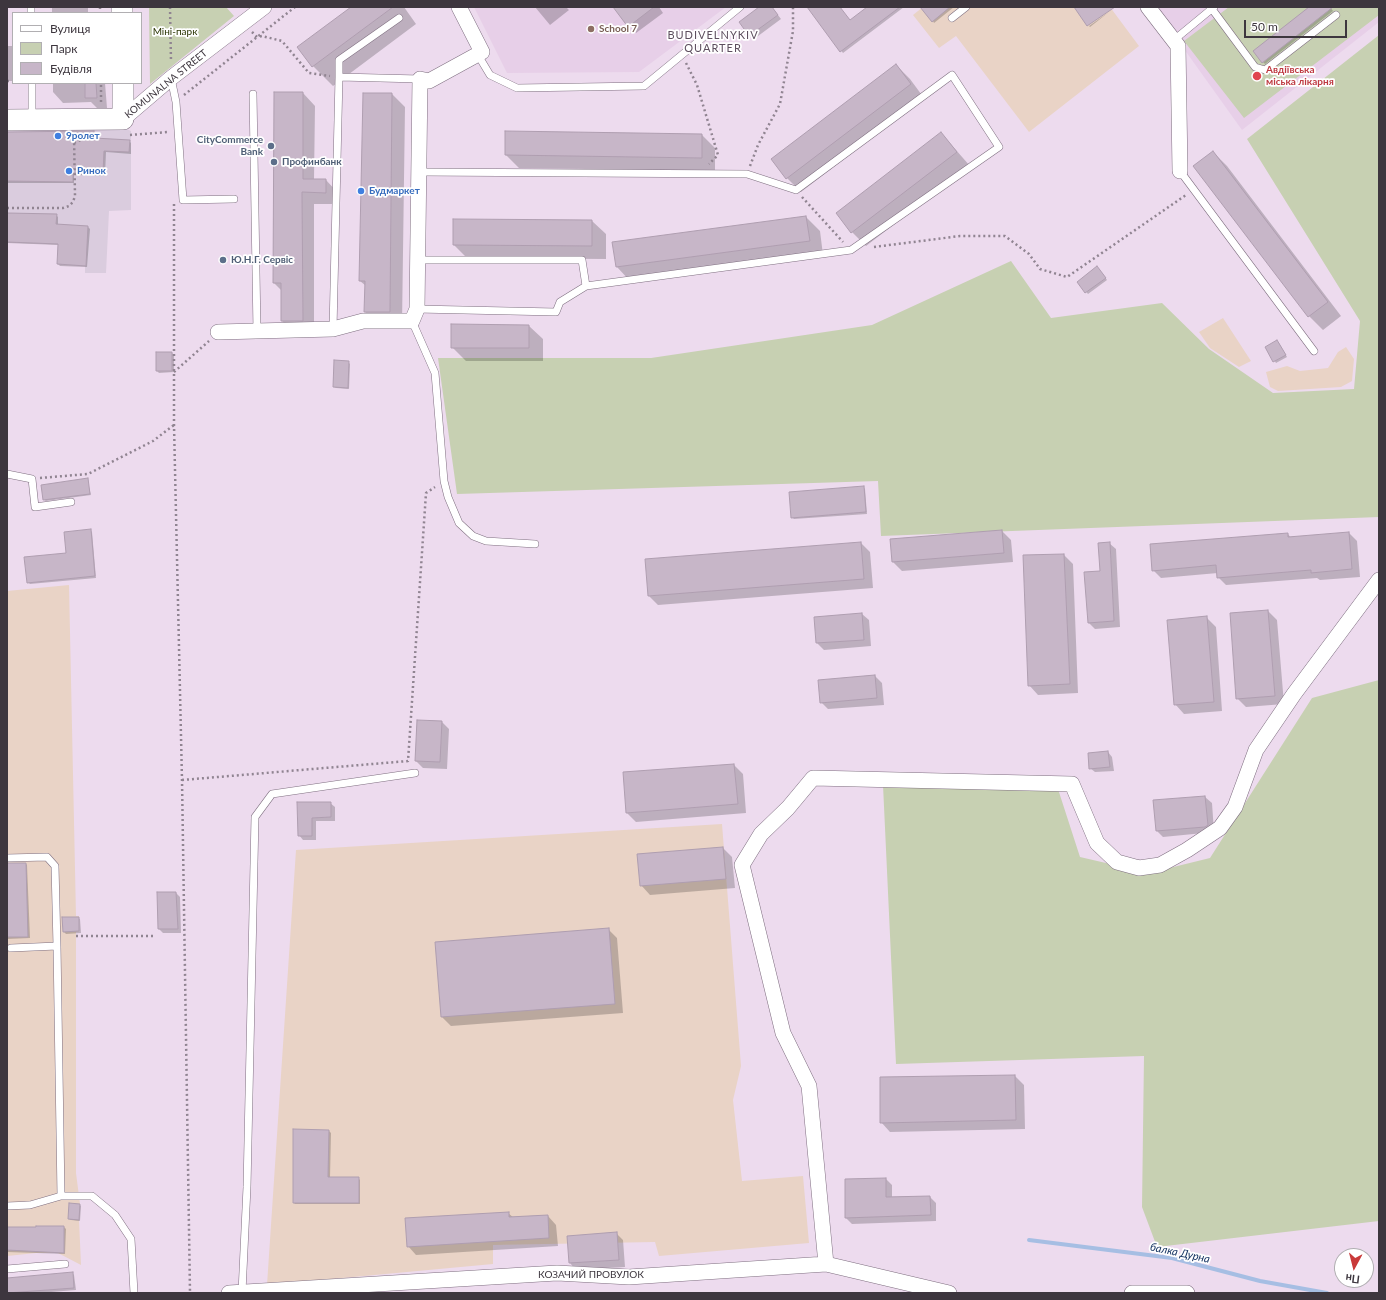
<!DOCTYPE html>
<meta charset="utf-8">
<style>
body{margin:0}
#map{position:relative;width:1386px;height:1300px;overflow:hidden;background:#eddbee;font-family:Lato,sans-serif}
canvas{display:block}
.frame{position:absolute;inset:0;border:8px solid #3d363e;pointer-events:none}
.legend{position:absolute;left:12px;top:12px;width:130px;height:72px;box-sizing:border-box;background:#fff;border:1px solid #b1afb2;margin:0;padding:5px 7px;list-style:none;font-size:12px;color:#3d363e}
.legend li{display:flex;align-items:center;gap:8px;height:20px}
.legend b{width:20px;border:1px solid #b1afb2}
.north{position:absolute;left:1334px;top:1248px;width:40px;height:40px;box-sizing:border-box;background:#fff;border:1px solid #b1afb2;border-radius:50%;rotate:187deg;font-size:11px;font-weight:700;line-height:16px;text-align:center;color:#3d363e}
.north::after{content:'';display:block;margin:auto;width:14px;height:18px;background:#c93a3a;clip-path:polygon(50% 0,100% 100%,50% 72%,0 100%)}
.scale{position:absolute;left:1244px;top:20px;width:103px;height:18px;box-sizing:border-box;border:2px solid #3d363e;border-top:0;padding-left:5px;font-size:12px;line-height:14px;white-space:nowrap;color:#3d363e;-webkit-text-stroke:3px #fff;paint-order:stroke}
</style>
<div id="map">
<canvas width="1386" height="1300"></canvas>
<div class="frame"></div>
<ul class="legend">
<li><b style="height:5px;background:#fff"></b>Вулиця</li>
<li><b style="height:11px;background:#c7d0b2"></b>Парк</li>
<li><b style="height:11px;background:#c7b6c8"></b>Будівля</li>
</ul>
<div class="north">Пн</div>
<div class="scale">50 m</div>
</div>
<script>
const context = document.querySelector('canvas').getContext('2d');
context.lineJoin = 'round';
function paint(path, color) { context.fillStyle = color; context.fill(path, 'evenodd'); }
const toPath = rows => new Path2D(rows.map(r => 'M' + r).join(''));
function strokePath(path, color, width, dash) { context.strokeStyle = color; context.lineWidth = width; context.lineCap = dash ? 'butt' : 'round'; context.setLineDash(dash || []); context.stroke(path); }
function write(font, color, halo, rows, align = 'center') {
  context.font = font + ' Lato,sans-serif'; context.lineWidth = 3.5; context.setLineDash([]); context.textBaseline = 'middle'; context.strokeStyle = halo; context.fillStyle = color; for (const [text, x, y, turn = 0] of rows) {
    context.save(); context.translate(x, y); context.rotate((+turn || 0) * Math.PI / 180); context.textAlign = isNaN(turn) ? turn : align; if (halo) context.strokeText(text, 0, 0); context.fillText(text, 0, 0); context.restore();
  }
}
paint(toPath([
 [119,125,131,131,131,210,109,211,106,273,85,273,85,266,57,264,58,244,7,242,7,126]
]), '#daccde');
paint(toPath([
 [923,7,1110,7,1139,46,1029,132,956,36,939,48,913,15],
 [1223,318,1251,361,1239,367,1210,348,1199,332],
 [1346,347,1354,359,1352,381,1341,387,1278,391,1270,387,1266,372,1287,366,1300,371,1328,368,1338,352],
 [69,585,76,916,79,916,79,931,76,932,76,1173,80,1204,79,1220,81,1265,58,1253,36,1253,7,1256,7,591],
 [722,824,741,1066,733,1100,742,1181,803,1176,809,1243,659,1256,655,1242,493,1245,493,1264,267,1285,296,850]
]), '#e9d3c6');
paint(toPath([
 [474,7,726,7,639,72,507,73],
 [1154,7,1379,7,1379,22,1242,130]
]), '#e7cfe8');
paint(toPath([
 [149,7,226,7,234,16,150,84],
 [1229,7,1379,7,1379,15,1244,118,1184,41],
 [1379,35,1379,517,881,536,878,481,457,494,438,358,651,358,872,325,1011,261,1051,318,1162,303,1209,349,1273,393,1354,389,1360,321,1247,139],
 [1379,680,1379,1221,1157,1247,1142,1207,1144,1056,896,1064,883,785,1058,789,1080,857,1149,873,1210,858,1312,698]
]), '#c7d0b2');
paint(toPath([
 [52,7,88,7,88,13,52,13],
 [352,7,404,7,416,24,333,86,313,66],
 [535,7,566,7,569,10,550,25],
 [614,7,659,7,663,13,636,33],
 [761,7,772,7,781,19,754,39,750,35],
 [808,7,839,7,850,21,869,7,904,7,843,53],
 [926,7,954,7,934,23],
 [1310,7,1330,7,1333,11,1265,64,1263,62],
 [1109,12,1090,27,1089,26],
 [7,46,13,46,13,81,7,81],
 [896,65,910,79,924,98,801,192,787,178,772,159],
 [53,83,105,83,107,108,97,108,91,102,63,103,53,92],
 [303,93,315,106,314,180,326,180,338,193,338,204,314,204,314,333,294,333,282,321,282,291,274,283],
 [392,94,405,107,402,325,378,325,365,312,366,286,360,281],
 [94,132,96,139,129,141,131,143,131,154,106,152,105,176,74,175,74,183,7,183,7,133],
 [941,133,970,166,866,246,852,232],
 [702,135,715,148,715,171,519,168,506,155],
 [1213,152,1227,166,1341,316,1323,330,1309,316,1195,166],
 [7,214,56,215,58,217,58,225,88,227,90,229,87,267,60,266,58,264,59,245,7,243],
 [806,217,820,231,823,255,630,281,617,267,614,243],
 [592,221,606,234,606,259,467,258,454,245],
 [1099,269,1107,280,1088,294,1078,282],
 [452,325,529,326,543,339,543,361,466,361,452,347],
 [1279,343,1287,357,1276,363,1266,347],
 [172,353,174,355,174,372,159,373,157,371],
 [348,362,350,364,349,389,336,388,334,387],
 [87,479,91,495,46,501,44,500],
 [863,487,865,489,867,514,794,519,792,517],
 [90,530,92,532,96,578,30,584,28,582,67,554],
 [1002,531,1011,540,1013,562,902,571,893,562,891,540],
 [1349,533,1357,541,1360,577,1320,580,1317,578,1226,585,1218,577,1218,573,1161,578,1153,570,1288,534,1291,538],
 [861,543,870,552,873,588,658,605,649,596],
 [1109,543,1116,549,1120,627,1095,629,1089,623],
 [1064,555,1073,564,1078,693,1038,695,1029,685],
 [1268,611,1277,620,1284,704,1246,707,1237,698],
 [862,614,869,620,871,646,824,650,817,643],
 [1207,618,1216,627,1222,711,1184,714,1175,704],
 [875,676,882,683,884,705,828,709,821,702],
 [418,721,442,722,449,729,447,769,423,768,416,761],
 [1108,752,1112,757,1114,771,1095,772,1090,768],
 [734,765,743,774,746,813,636,822,627,813],
 [1205,797,1212,803,1214,832,1163,837,1157,831],
 [298,803,330,803,335,807,335,821,316,821,316,840,303,840,299,835],
 [723,848,732,857,735,888,650,895,641,885],
 [7,864,26,864,27,865,30,938,7,939],
 [176,893,180,897,181,933,163,933,159,929],
 [78,918,80,919,81,933,66,934,64,932],
 [608,929,617,938,623,1013,451,1026,442,1017],
 [1015,1076,1024,1085,1025,1129,890,1132,881,1122],
 [329,1131,331,1133,330,1178,358,1178,360,1180,360,1204,295,1204,294,1203],
 [886,1179,892,1185,892,1198,930,1197,936,1203,936,1221,852,1224,846,1218],
 [80,1205,81,1206,80,1221,71,1220,69,1219],
 [508,1213,514,1218,548,1216,556,1225,558,1246,416,1255,408,1246],
 [64,1227,66,1229,65,1254,7,1252,7,1228],
 [616,1233,623,1240,625,1267,576,1270,570,1263],
 [72,1273,74,1275,76,1290,39,1293,7,1293,7,1279]
]), '#0003');
strokePath(toPath([
 [1029,1240,1172,1258,1260,1281,1327,1293]
]), '#a6bee3', 4);
const building = toPath([
 [351,7,393,7,312,67,297,47,351,7],
 [613,7,654,7,628,27,613,7],
 [759,7,772,7,778,15,749,36,739,22,759,7],
 [807,7,840,7,850,20,867,7,900,7,840,52,807,7],
 [920,7,950,7,932,22,920,7],
 [1074,7,1115,7,1087,26,1074,7],
 [1309,7,1333,7,1262,63,1253,51,1309,7],
 [896,64,911,84,786,179,771,159,896,64],
 [85,83,96,83,97,98,85,98,85,83],
 [274,92,303,92,303,179,326,179,326,193,302,192,303,321,281,321,281,283,273,283,274,92],
 [363,93,392,93,390,312,364,312,365,281,359,281,363,93],
 [94,131,94,138,130,140,129,152,104,151,103,174,73,173,73,182,7,181,7,132,94,131],
 [505,131,702,134,702,158,505,155,505,131],
 [941,132,957,152,851,233,836,213,941,132],
 [1213,151,1328,302,1308,317,1193,166,1213,151],
 [7,213,57,214,56,224,88,226,86,266,57,264,58,244,7,242,7,213],
 [806,216,810,241,616,267,612,242,806,216],
 [453,219,592,220,592,246,453,245,453,219],
 [1097,266,1106,278,1085,293,1077,282,1097,266],
 [451,324,529,325,529,348,451,348,451,324],
 [1277,340,1286,355,1273,362,1265,347,1277,340],
 [156,352,172,352,172,371,156,371,156,352],
 [334,360,349,361,348,388,333,387,334,360],
 [88,478,90,494,43,500,41,485,88,478],
 [864,486,866,512,791,518,789,492,864,486],
 [91,529,95,576,27,583,24,557,66,553,64,532,91,529],
 [1002,530,1004,553,892,562,890,539,1002,530],
 [1349,532,1352,569,1311,573,1311,570,1217,578,1216,565,1152,571,1150,544,1288,533,1288,537,1349,532],
 [861,542,864,579,648,596,645,559,861,542],
 [1110,542,1114,621,1088,623,1084,572,1100,571,1098,543,1110,542],
 [1064,554,1070,684,1028,686,1023,555,1064,554],
 [1268,610,1275,696,1236,699,1230,613,1268,610],
 [862,613,864,640,816,643,814,617,862,613],
 [1207,616,1214,702,1174,705,1167,620,1207,616],
 [875,675,877,698,820,703,818,680,875,675],
 [417,720,442,721,440,762,415,761,417,720],
 [1108,751,1110,767,1089,769,1088,753,1108,751],
 [734,764,738,804,626,813,623,772,734,764],
 [1205,796,1208,825,1205,827,1156,831,1153,800,1205,796],
 [297,802,331,802,331,817,312,818,312,836,298,836,297,802],
 [723,847,726,879,640,886,637,854,723,847],
 [7,863,26,863,28,937,7,937,7,863],
 [157,892,176,892,178,929,158,929,157,892],
 [62,917,79,917,79,931,63,932,62,917],
 [609,928,615,1004,441,1017,435,942,609,928],
 [1015,1075,1016,1120,880,1123,880,1077,1015,1075],
 [293,1129,329,1130,328,1177,359,1177,359,1203,293,1203,293,1129],
 [886,1178,886,1197,930,1196,931,1215,845,1218,845,1179,886,1178],
 [69,1203,80,1204,79,1220,68,1219,69,1203],
 [509,1212,509,1217,548,1215,549,1238,407,1247,405,1218,509,1212],
 [36,1226,64,1226,64,1253,7,1250,7,1227,36,1227,36,1226],
 [617,1232,619,1260,569,1263,567,1236,617,1232],
 [73,1272,74,1288,7,1293,7,1278,73,1272]
]);
paint(building, '#c7b6c8');
strokePath(building, '#af9eb0', 1);
const lane = toPath([
 [31,7,31,13],
 [1212,9,1255,67,1265,70,1336,15],
 [952,18,966,7],
 [1174,40,1214,7],
 [478,55,490,75,517,88,644,86,740,7],
 [339,77,339,60,399,18],
 [171,78,176,102,183,200,234,199],
 [32,83,32,119],
 [253,94,257,331],
 [1180,171,1314,351],
 [418,260,582,260,586,286,851,250,999,147,952,75,796,190,747,174,418,172],
 [417,309,556,312,560,302,586,286],
 [412,321,435,373,444,481,448,497,459,523,473,536,486,541,535,544],
 [333,329,339,77,420,79],
 [7,474,32,479,35,507,71,502],
 [7,858,47,857,55,866,57,946],
 [11,948,57,946,61,1196],
 [7,1206,30,1205,61,1196,92,1196,115,1215,131,1239,134,1293],
 [7,1269,65,1264],
 [242,1292,247,1187,255,817,272,794,415,773]
]);
const street = toPath([
 [1148,7,1178,46,1180,171],
 [123,119,171,78,264,7],
 [218,332,333,329,363,321,412,321,417,309,420,79,429,81,482,52,459,7],
 [826,1264,809,1086,783,1033,742,865,761,834,788,808,813,778,1072,784,1097,843,1117,862,1139,868,1160,865,1187,850,1220,828,1235,807,1256,750,1294,694,1379,580],
 [229,1293,557,1273,629,1277,826,1264,949,1293],
 [1132,1293,1187,1293]
]);
const secondary = toPath([
 [122,7,122,13],
 [7,120,123,119,123,83]
]);
strokePath(lane, '#7f6f80', 8);
strokePath(street, '#7f6f80', 16);
strokePath(secondary, '#7f6f80', 22);
strokePath(toPath([
 [100,7,100,13],
 [170,7,171,62],
 [252,32,257,37,262,36,282,41,309,73,330,76],
 [686,63,697,85,718,155,709,164],
 [7,81,13,81],
 [184,95,295,7],
 [101,102,101,83],
 [130,135,168,132],
 [74,143,83,139,99,138],
 [750,166,758,145,780,104,793,31,793,7],
 [802,197,843,242],
 [174,204,174,425,182,780,190,1293],
 [7,208,63,208,69,206,73,202,75,196,74,135],
 [874,247,960,236,1005,236,1029,254,1040,269,1067,277,1186,195],
 [174,372,209,341],
 [40,478,88,474,153,441,174,425],
 [182,780,408,761,426,493,435,487],
 [76,936,154,936]
]), '#908491', 2.5, [2, 3]);
strokePath(lane, '#fff', 7);
strokePath(street, '#fff', 15);
strokePath(secondary, '#fff', 21);
for (const [x, y, r, color] of [
 [591,29,4,"#8d6e63"],
 [1257,76,5,"#e0444e"],
 [58,136,4,"#3f7fe0"],
 [271,146,4,"#5c6f8a"],
 [274,162,4,"#5c6f8a"],
 [69,171,4,"#3f7fe0"],
 [361,191,4,"#3f7fe0"],
 [223,260,4,"#5c6f8a"]
]) { const dot = new Path2D(); dot.arc(x, y, r, 0, 2 * Math.PI); context.fillStyle = color; context.fill(dot); strokePath(dot, '#fff', 1.5); }
write('bold 10px', '#785e54', '#fff', [
 ["School 7",599,29]
], 'left');
write('10px', '#2a3503', '#fff', [
 ["Міні-парк",175,32]
]);
write('bold 10px', '#be3a42', '#fff', [
 ["Авдіївська",1266,70],
 ["міська лікарня",1266,82]
], 'left');
write('10px', '#3d363e', '#fff', [
 ["KOMUNALNA STREET",166,84,-39],
 ["КОЗАЧИЙ ПРОВУЛОК",591,1275]
]);
write('bold 10px', '#366cbe', '#fff', [
 ["9ролет",66,136],
 ["Ринок",77,171],
 ["Будмаркет",369,191]
], 'left');
write('bold 10px', '#4e5e75', '#fff', [
 ["CityCommerce",263,140,"right"],
 ["Bank",263,152,"right"],
 ["Профинбанк",282,162],
 ["Ю.Н.Г. Сервіс",231,260]
], 'left');
context.letterSpacing = '1px';
write('11px', '#5d4e5e', '#fff', [
 ["BUDIVELNYKIV",713,35],
 ["QUARTER",713,48]
]);
context.letterSpacing = '0px';
write('italic 11px', '#173563', '#fff', [
 ["балка Дурна",1180,1253,12]
]);
</script>
